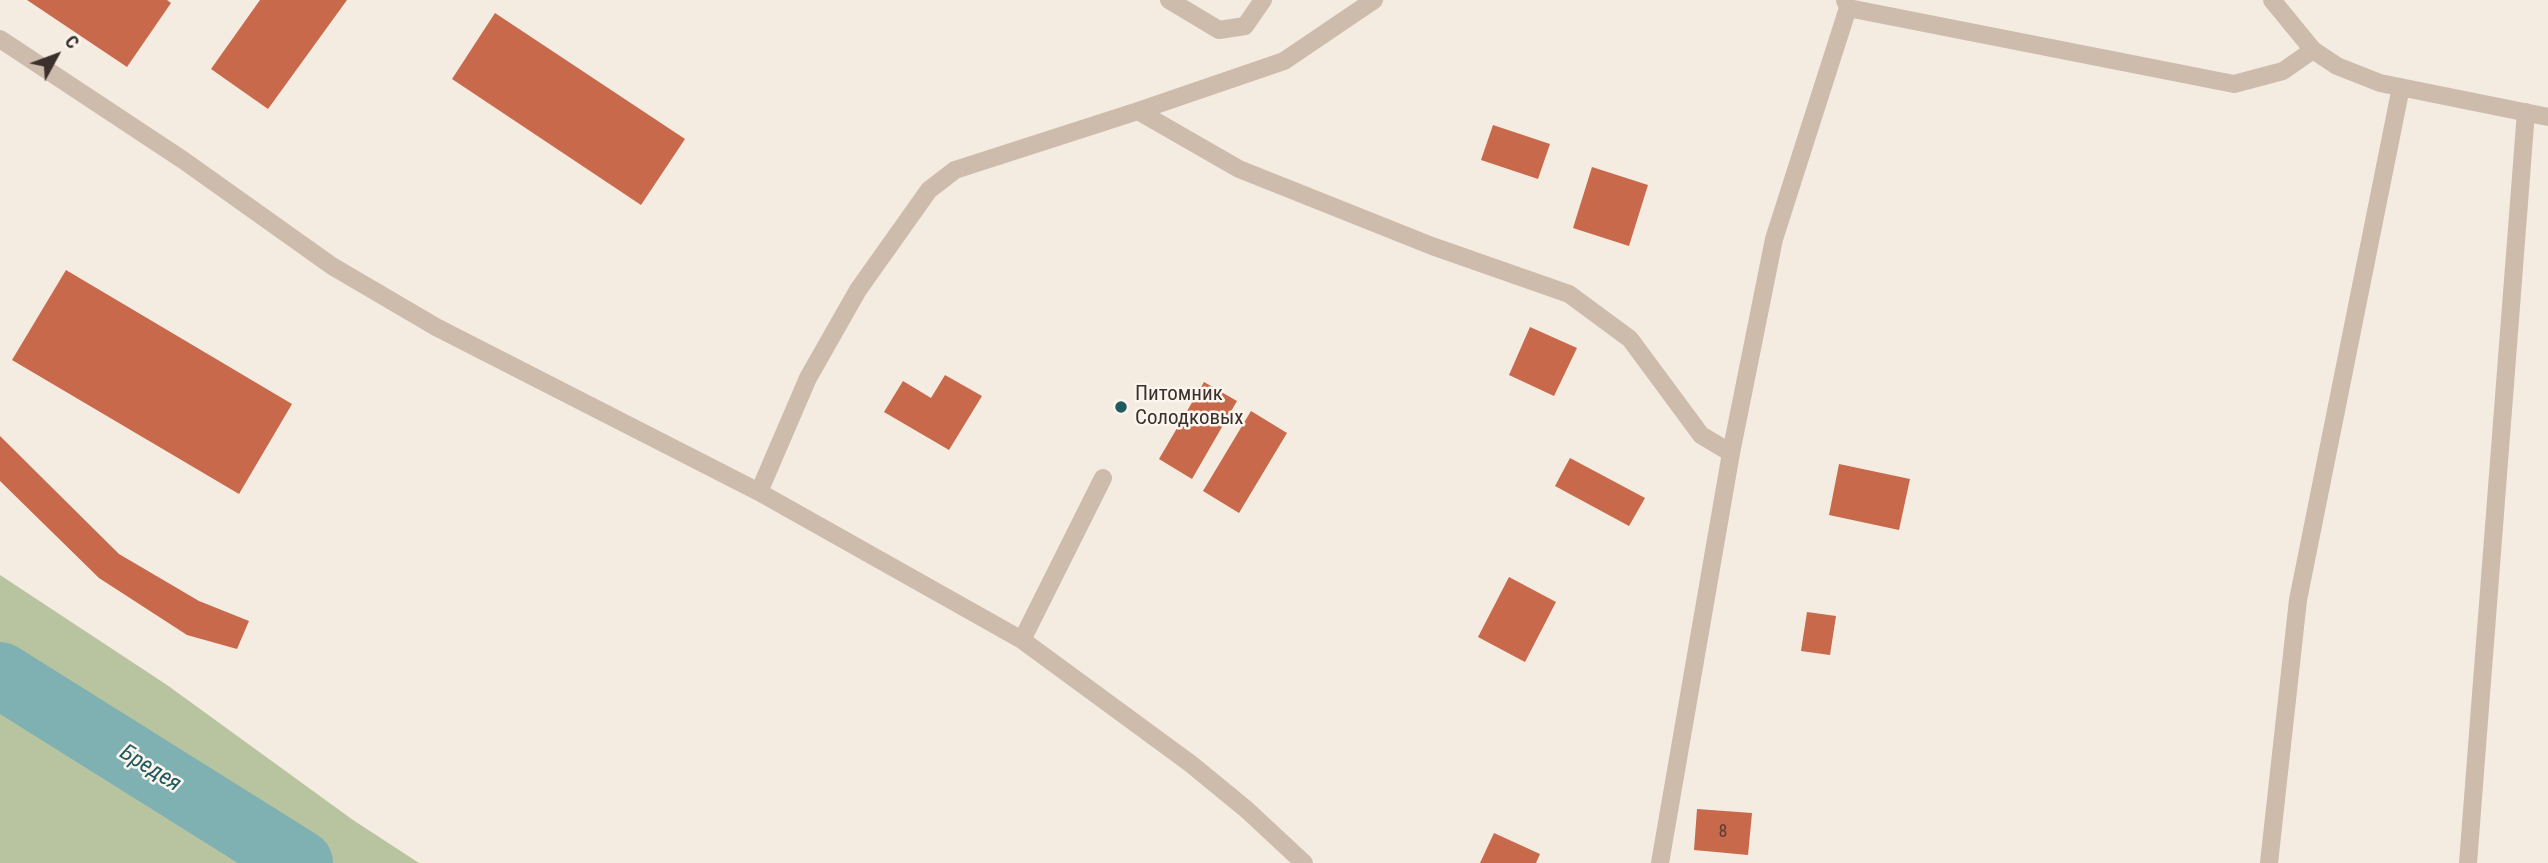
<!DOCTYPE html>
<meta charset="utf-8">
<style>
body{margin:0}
#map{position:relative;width:2548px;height:863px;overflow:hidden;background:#f4ebe1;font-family:"Roboto Condensed",sans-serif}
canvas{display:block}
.north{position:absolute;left:21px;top:21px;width:70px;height:70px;-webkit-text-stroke:5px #fbf5ee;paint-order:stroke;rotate:49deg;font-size:19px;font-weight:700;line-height:28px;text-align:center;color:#3b302b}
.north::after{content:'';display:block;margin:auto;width:24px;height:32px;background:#3b302b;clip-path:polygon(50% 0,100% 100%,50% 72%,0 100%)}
</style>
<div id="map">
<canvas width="2548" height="863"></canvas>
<div class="north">С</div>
</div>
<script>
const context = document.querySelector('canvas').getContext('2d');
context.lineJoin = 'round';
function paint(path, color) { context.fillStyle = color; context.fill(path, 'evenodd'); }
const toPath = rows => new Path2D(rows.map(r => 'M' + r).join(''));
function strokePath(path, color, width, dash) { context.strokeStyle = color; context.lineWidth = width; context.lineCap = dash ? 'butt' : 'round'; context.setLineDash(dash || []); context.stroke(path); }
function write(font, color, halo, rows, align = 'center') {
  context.font = font + ' "Roboto Condensed",sans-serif'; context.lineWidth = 5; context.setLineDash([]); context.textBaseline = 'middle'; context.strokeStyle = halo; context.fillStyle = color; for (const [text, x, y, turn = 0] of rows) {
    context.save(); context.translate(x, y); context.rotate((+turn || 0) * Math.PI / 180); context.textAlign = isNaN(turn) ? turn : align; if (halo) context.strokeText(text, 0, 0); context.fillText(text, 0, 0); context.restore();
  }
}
paint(toPath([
 [0,575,167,685,353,820,419,863,0,863]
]), '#b8c4a0');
strokePath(toPath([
 [0,675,300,863]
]), '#7fb0b2', 66);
paint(toPath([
 [27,0,167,0,171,3,127,67],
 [260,0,347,0,268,109,211,69],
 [495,13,685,139,641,205,452,79],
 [1493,125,1550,144,1538,179,1481,160],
 [1592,167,1648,185,1629,246,1573,228],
 [66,270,292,404,239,494,12,360],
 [1530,327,1577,348,1554,396,1509,375],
 [945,375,982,396,949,450,884,412,903,381,931,398],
 [1204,382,1237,401,1192,479,1159,459],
 [1251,411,1287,433,1239,513,1203,491],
 [0,436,119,554,199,601,249,621,237,649,187,635,99,578,0,481],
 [1570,458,1645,498,1629,526,1555,486],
 [1839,464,1910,479,1899,530,1829,515],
 [1509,577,1556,602,1525,662,1478,637],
 [1807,612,1836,616,1830,655,1801,651],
 [1697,809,1752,813,1748,855,1694,850],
 [1494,833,1540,854,1536,863,1480,863]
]), '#c8694b');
strokePath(toPath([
 [1169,0,1219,30,1245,26,1263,0],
 [2272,0,2313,50,2337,66,2380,83,2548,117],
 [1848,8,2234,84,2283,71,2313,50],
 [0,39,183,160,332,266,436,327,759,492,1022,640,1191,764,1247,810,1304,863],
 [1138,111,1239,169,1432,246,1569,294,1630,339,1701,435,1731,453],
 [759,492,808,378,858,290,929,190,955,170,1138,111,1284,61,1374,0],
 [1022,640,1103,478],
 [1660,863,1731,453,1774,239,1848,8,1845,0],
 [2269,863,2298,600,2401,87],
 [2468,863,2526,112]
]), '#cdbbac', 18);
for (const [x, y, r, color] of [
 [1121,407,7,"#1f5a5e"]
]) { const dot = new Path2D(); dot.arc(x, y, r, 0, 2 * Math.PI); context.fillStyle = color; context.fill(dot); strokePath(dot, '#fbf5ee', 2.5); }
write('18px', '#5e3e33', null, [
 ["8",1723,832]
]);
write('21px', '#3b302b', '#fbf5ee', [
 ["Питомник",1135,395],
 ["Солодковых",1135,419]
], 'left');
write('italic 23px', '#1f5a5e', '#fbf5ee', [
 ["Бредея",150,769,32]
]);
</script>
